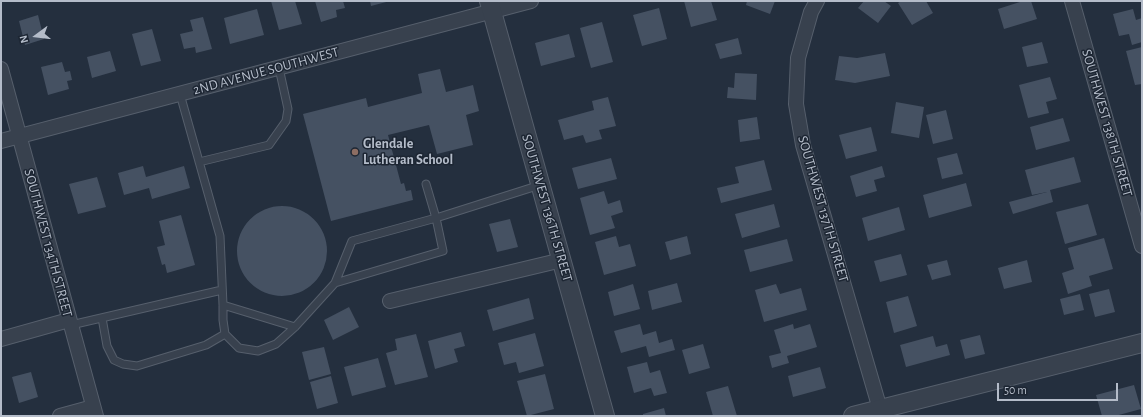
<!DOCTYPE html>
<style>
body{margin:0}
#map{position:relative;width:1143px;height:417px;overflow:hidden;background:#242f3e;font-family:"Alegreya Sans",sans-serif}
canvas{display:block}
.frame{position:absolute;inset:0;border:2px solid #b4bcc9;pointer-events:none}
.north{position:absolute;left:16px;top:16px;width:40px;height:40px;-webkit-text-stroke:3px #1d2633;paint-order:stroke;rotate:255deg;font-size:11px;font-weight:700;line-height:16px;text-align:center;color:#b4bcc9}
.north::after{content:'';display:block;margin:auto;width:14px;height:18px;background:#b4bcc9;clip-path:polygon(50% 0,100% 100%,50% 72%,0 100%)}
.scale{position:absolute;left:997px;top:383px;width:121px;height:18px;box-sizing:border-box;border:2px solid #b4bcc9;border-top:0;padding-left:5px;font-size:12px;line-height:14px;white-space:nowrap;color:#b4bcc9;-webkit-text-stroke:3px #1d2633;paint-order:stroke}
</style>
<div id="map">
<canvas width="1143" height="417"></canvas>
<div class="frame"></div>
<div class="north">N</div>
<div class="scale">50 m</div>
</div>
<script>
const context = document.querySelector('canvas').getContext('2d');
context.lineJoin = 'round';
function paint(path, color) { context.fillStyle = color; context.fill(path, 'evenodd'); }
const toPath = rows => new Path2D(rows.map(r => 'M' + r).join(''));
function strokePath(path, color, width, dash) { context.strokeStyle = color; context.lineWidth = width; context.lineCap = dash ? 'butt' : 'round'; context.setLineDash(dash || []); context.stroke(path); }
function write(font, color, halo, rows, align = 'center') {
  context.font = font + ' "Alegreya Sans",sans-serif'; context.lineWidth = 3; context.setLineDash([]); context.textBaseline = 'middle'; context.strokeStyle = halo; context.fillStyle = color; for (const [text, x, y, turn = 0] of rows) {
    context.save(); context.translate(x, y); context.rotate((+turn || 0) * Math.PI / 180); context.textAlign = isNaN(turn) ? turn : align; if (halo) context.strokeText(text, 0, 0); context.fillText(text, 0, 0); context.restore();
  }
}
paint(toPath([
 [271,1,295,1,302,24,279,30],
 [315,1,343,1,345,8,336,10,337,17,321,22],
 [370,1,390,1,371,6],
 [684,1,711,1,717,20,691,27],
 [747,1,775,1,770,14,746,5],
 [864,1,884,1,891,6,878,23,858,8],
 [901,1,926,1,933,13,912,25,898,3],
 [1023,1,1031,1,1037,19,1004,29,998,9],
 [659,8,667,39,642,46,633,15],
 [257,9,264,35,230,44,224,18],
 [1133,9,1136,20,1142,18,1142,42,1132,45,1129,34,1119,36,1113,14],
 [38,15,44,39,25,45,19,21],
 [203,17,212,49,196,53,195,47,184,49,180,34,193,31,190,20],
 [602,22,613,62,591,68,580,28],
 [152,29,161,61,141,66,132,34],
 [569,34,575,57,541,66,535,43],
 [738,38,742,54,720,59,715,44],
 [1042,42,1048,63,1027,67,1022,47],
 [1142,47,1142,84,1135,85,1126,51],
 [110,51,116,71,92,78,87,57],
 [885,53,890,76,855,83,835,80,839,56,857,58],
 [62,62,65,72,70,71,72,80,67,81,69,89,48,95,41,67],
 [440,69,446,92,473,85,479,111,466,115,473,145,437,154,429,125,388,135,401,184,404,183,406,191,411,190,413,200,331,221,303,114,366,98,368,107,422,93,418,74],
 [735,73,757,74,756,100,727,98,728,87,734,88],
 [1050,77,1057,99,1046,102,1049,113,1028,118,1019,85],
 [608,97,616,126,599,130,602,139,586,143,583,135,564,140,558,120,594,110,592,101],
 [896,102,924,107,919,138,891,133],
 [946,110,953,139,933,144,926,115],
 [757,117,760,139,740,142,738,120],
 [1063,118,1070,141,1036,150,1030,127],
 [871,127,877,151,846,159,839,135],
 [957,153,963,174,942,179,937,158],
 [1074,157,1081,182,1050,190,1053,202,1013,214,1009,202,1047,192,1032,195,1025,170],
 [611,158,617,179,578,189,572,168],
 [764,160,772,190,721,203,717,188,739,183,735,167],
 [143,166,146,177,184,166,190,188,152,199,149,188,124,195,118,173],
 [882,166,885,177,874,180,877,191,856,197,850,176],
 [97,177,106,207,78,214,69,184],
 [966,183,972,206,929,218,923,195],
 [604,191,608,204,620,200,623,212,611,216,615,228,590,235,580,198],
 [774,204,780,227,742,238,735,214],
 [1088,204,1097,235,1065,244,1056,212],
 '237 251a45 45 0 1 1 90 0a45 45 0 1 1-90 0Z',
 [899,207,905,230,868,241,862,218],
 [181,215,195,265,167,273,165,264,162,265,157,247,165,245,159,221],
 [510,219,518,247,497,252,489,224],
 [616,236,619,247,630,244,636,266,604,275,595,242],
 [687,236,691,254,670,260,665,242],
 [1104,238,1113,269,1089,276,1092,286,1068,294,1062,273,1074,269,1068,248],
 [787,239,793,261,750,272,744,250],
 [901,254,907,275,880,282,874,261],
 [947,260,951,275,932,280,927,265],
 [1027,260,1032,282,1004,289,998,268],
 [677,283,682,302,652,310,648,291],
 [633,284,640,309,614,316,608,292],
 [776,284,780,294,801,288,807,310,764,322,755,290],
 [1109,289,1115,312,1095,317,1089,294],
 [1080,294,1084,310,1064,315,1060,299],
 [908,296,917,326,894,333,886,302],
 [529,298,534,319,493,331,487,310],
 [349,307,359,327,333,340,324,320],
 [640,324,643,335,656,331,659,343,672,339,675,350,649,357,646,346,621,353,614,331],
 [793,324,794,329,810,324,817,347,787,356,789,363,772,368,769,356,781,353,774,330],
 [461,332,465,346,454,349,458,362,435,369,428,341],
 [535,333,544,366,519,373,516,362,504,365,498,343],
 [416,334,428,377,395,385,386,353,397,350,395,339],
 [980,335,985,354,965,359,960,340],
 [933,336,936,347,947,344,950,355,906,367,900,345],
 [703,344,710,368,689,374,682,350],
 [324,347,331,374,309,380,302,352],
 [378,358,386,387,352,396,344,367],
 [647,362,650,373,660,370,667,393,654,396,651,388,634,393,627,367],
 [820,367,826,388,793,397,788,376],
 [31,372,38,397,19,403,12,377],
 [545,374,554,409,527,416,517,381],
 [331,376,338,403,317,409,310,382],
 [1134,385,1141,409,1115,416,1102,416,1096,395],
 [728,386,737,416,713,416,706,392],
 [664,408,666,416,643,416,643,414]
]), '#455162');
const service = toPath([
 [180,94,220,236,223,305,223,320,225,334,239,348,258,351,276,344,295,327,335,283],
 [199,162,269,145,286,121,288,109,279,68],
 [426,184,436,218,443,251,335,283,352,241,436,218,540,185],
 [223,305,295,327],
 [102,318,107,346,114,360,123,364,137,366,206,345,225,334],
 [71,325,222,290]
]);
const minor = toPath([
 [817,1,811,12,798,58,796,104,803,145,882,416],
 [1072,1,1142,246],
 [1,69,96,416],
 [1,141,531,1],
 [390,301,562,260],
 [1,339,69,320],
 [60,416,93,407]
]);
const tertiary = toPath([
 [489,1,605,416],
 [853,416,1142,343]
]);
strokePath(service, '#565f6c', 9);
strokePath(minor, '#565f6c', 16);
strokePath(tertiary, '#565f6c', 20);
strokePath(service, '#38414e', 7);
strokePath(minor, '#38414e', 14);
strokePath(tertiary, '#38414e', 18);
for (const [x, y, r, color] of [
 [355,152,4,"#8d6e63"]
]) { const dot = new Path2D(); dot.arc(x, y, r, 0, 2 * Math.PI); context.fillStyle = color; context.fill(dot); strokePath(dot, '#1d2633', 1.5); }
write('14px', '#b4bcc9', '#1d2633', [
 ["2ND AVENUE SOUTHWEST",266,71,-15],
 ["SOUTHWEST 138TH STREET",1107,123,74],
 ["SOUTHWEST 136TH STREET",547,208,74],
 ["SOUTHWEST 137TH STREET",823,209,74],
 ["SOUTHWEST 134TH STREET",48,243,75]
]);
write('bold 14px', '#b4bcc9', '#1d2633', [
 ["Glendale",363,144],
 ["Lutheran School",363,160]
], 'left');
</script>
